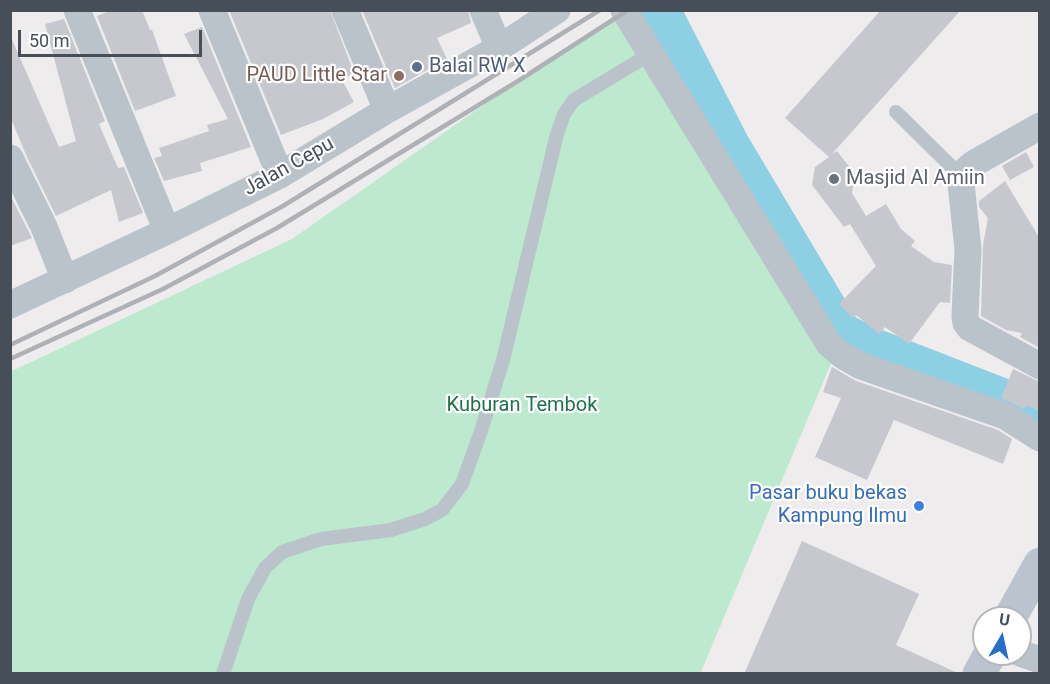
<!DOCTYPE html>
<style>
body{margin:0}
#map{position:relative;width:1050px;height:684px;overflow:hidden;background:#eeecec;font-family:Roboto,sans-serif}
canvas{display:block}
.frame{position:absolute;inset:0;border:12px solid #464f57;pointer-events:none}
.north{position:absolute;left:972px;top:606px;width:60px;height:60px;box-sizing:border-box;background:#fff;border:2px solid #b5b9bc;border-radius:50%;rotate:9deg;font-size:16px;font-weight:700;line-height:24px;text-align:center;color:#464f57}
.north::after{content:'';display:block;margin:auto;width:21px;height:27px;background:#286dcc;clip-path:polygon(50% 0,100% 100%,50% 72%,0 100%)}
.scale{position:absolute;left:18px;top:30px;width:184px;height:27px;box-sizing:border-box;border:3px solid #464f57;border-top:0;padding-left:8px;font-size:18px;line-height:21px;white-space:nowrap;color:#464f57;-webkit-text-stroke:4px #fff;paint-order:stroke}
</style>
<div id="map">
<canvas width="1050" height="684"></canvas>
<div class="frame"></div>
<div class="north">U</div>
<div class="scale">50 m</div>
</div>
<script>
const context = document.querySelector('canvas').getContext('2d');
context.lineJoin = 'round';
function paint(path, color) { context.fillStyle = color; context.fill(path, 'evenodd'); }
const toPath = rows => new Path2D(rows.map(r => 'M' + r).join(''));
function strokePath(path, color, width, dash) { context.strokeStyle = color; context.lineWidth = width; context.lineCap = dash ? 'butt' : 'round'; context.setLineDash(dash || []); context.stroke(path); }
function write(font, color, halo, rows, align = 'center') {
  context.font = font + ' Roboto,sans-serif'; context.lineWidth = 4.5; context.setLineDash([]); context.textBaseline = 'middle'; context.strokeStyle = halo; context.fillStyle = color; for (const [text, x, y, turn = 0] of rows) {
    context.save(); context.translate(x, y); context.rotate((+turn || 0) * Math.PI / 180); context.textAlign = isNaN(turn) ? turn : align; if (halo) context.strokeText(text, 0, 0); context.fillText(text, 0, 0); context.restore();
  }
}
paint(toPath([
 [628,10,641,11,838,347,700,674,11,673,10,372,292,239,518,81]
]), '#bde9cf');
strokePath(toPath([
 [658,10,728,146,840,334,865,347,1040,415]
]), '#8dcfe3', 44);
paint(toPath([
 [112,10,142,10,150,30,152,30,176,96,135,111,97,16],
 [229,10,330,10,354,73,342,80,354,102,323,119,281,135],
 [362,10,468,10,471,23,437,38,447,59,395,88],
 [881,10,961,10,832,154,837,151,855,174,852,193,866,216,886,204,901,229,915,241,911,246,934,262,952,265,950,303,940,302,909,344,885,327,879,334,856,315,853,318,839,304,876,266,850,224,844,227,812,185,815,167,829,157,785,118],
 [64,19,105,121,99,124,118,168,124,167,143,213,119,222,111,190,56,216,26,155,10,116,10,35,59,147,76,141,45,24],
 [202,27,251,147,200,163,202,171,164,181,154,158,162,156,159,148,209,131,207,125,228,119,184,34],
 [1026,152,1034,167,1010,180,1002,166],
 [1005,181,1040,239,1040,348,1020,337,1022,333,1006,330,981,316,983,245,988,218,979,207,979,201],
 [10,195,32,238,10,246],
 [832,367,856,381,998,430,1012,439,1003,464,894,420,867,480,815,457,841,398,823,392],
 [1013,369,1040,382,1040,411,1026,405,1024,409,1001,398],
 [802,541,919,594,896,645,960,674,744,674]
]), '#c7c8ce');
strokePath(toPath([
 [896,112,962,177],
 [223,674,248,599,265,568,282,552,321,539,391,530,425,519,442,510,462,484,481,431,503,360,557,134,564,114,574,100,650,54]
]), '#bbc3ca', 14);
strokePath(toPath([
 [77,10,167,231],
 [212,10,280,175],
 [345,10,387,110],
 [483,10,499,48],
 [624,10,829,344,842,355,861,366,1005,416,1040,438],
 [1040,126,973,164,966,170,961,184,968,249,965,316,966,323,970,328,1040,366],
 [10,158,44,227,65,280],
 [10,305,167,231,280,175,387,110,499,48,557,10],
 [1020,653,1040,660]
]), '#bbc3ca', 27);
strokePath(toPath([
 [1010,618,1040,564],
 [979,674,990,654]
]), '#bbc4ce', 33);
strokePath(toPath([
 [10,345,155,276,283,206,600,10],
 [10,359,163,289,277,228,518,81,628,10]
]), '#aeb1b6', 4.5);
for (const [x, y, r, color] of [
 [417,67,6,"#5c6f8a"],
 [399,76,6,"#8d6e63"],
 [834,179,6,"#6b7280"],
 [919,506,6,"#3f7fe0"]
]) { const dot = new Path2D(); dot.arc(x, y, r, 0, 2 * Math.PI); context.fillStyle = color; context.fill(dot); strokePath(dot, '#fff', 2); }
write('20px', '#4e5e75', '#fff', [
 ["Balai RW X",429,67]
], 'left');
write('20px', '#785e54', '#fff', [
 ["PAUD Little Star",387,76]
], 'right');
write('20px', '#464f57', '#fff', [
 ["Jalan Cepu",289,167,-29]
]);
write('20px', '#5b616d', '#fff', [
 ["Masjid Al Amiin",846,179]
], 'left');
write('20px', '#1e7149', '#fff', [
 ["Kuburan Tembok",522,406]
]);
write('20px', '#366cbe', '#fff', [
 ["Pasar buku bekas",907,494],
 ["Kampung Ilmu",907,517]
], 'right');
</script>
